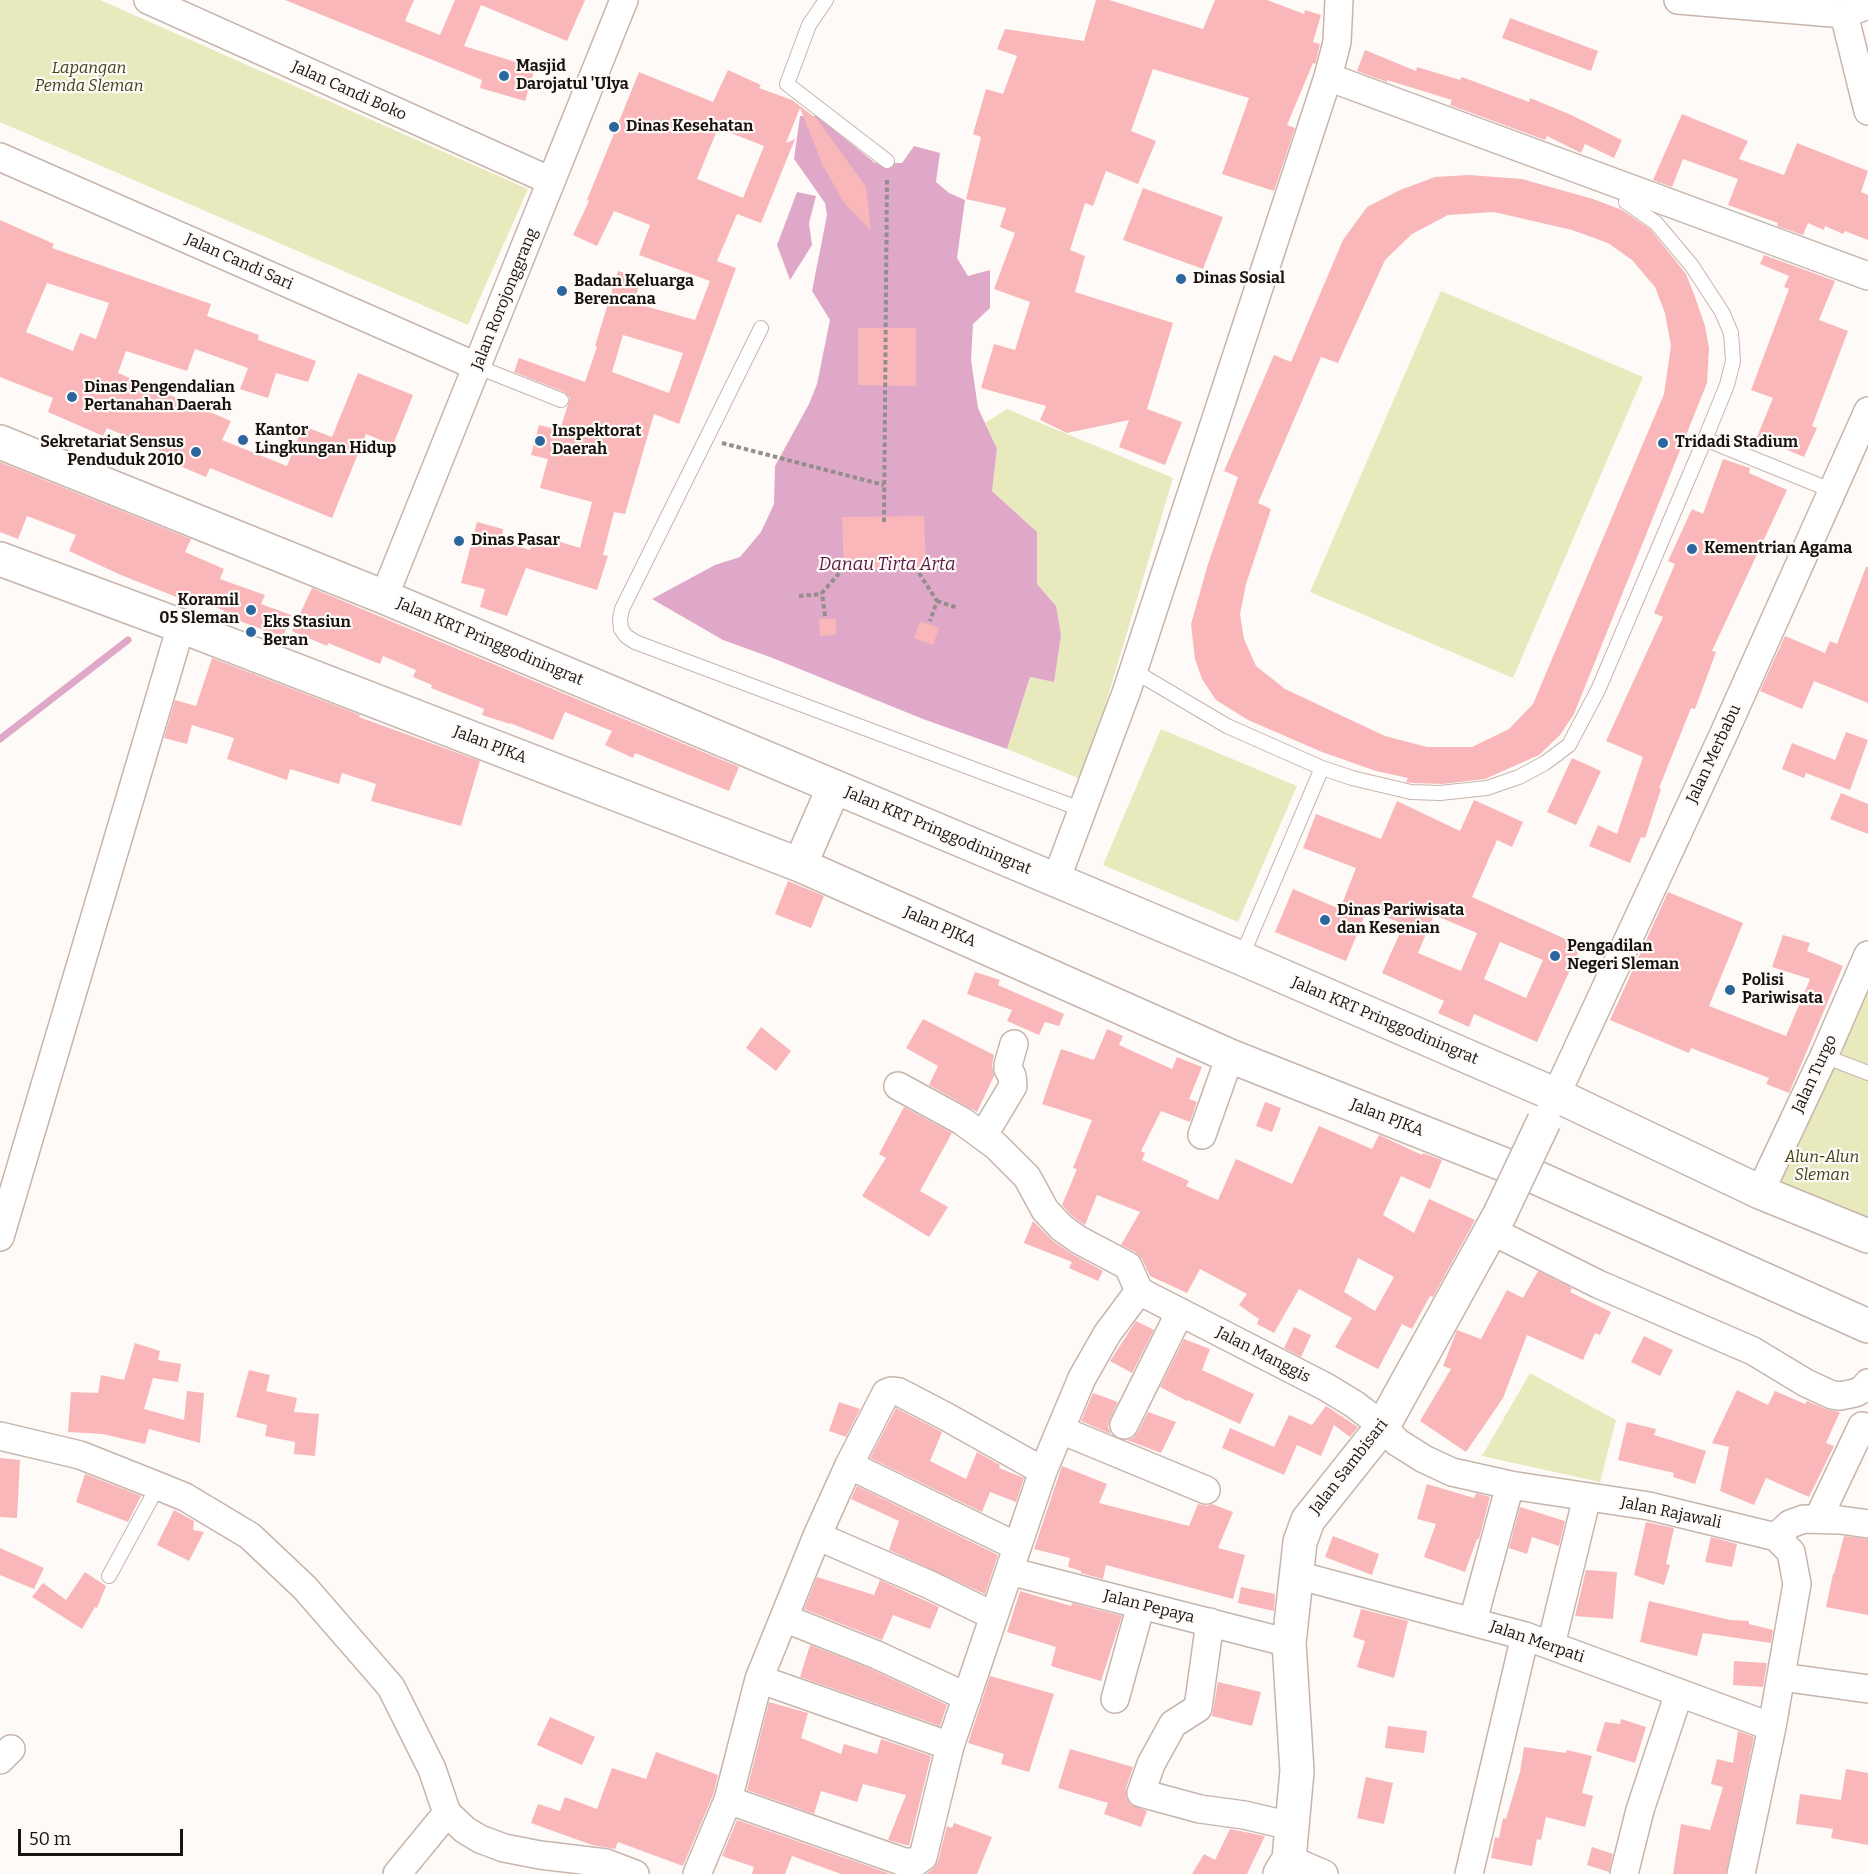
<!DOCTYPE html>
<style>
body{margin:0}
#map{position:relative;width:1868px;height:1874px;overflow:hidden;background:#fefaf8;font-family:Bitter,serif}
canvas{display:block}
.scale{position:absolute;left:18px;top:1829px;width:165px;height:27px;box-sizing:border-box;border:3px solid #1a1411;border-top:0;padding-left:8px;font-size:18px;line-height:21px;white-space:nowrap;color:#1a1411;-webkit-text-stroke:4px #fefaf8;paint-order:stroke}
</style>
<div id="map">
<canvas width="1868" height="1874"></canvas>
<div class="scale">50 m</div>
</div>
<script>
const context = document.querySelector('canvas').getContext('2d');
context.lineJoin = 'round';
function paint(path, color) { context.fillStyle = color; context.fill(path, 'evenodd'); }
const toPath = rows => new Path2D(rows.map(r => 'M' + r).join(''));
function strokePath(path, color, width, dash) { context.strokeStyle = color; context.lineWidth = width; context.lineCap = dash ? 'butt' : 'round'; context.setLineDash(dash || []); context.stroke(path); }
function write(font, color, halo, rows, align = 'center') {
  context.font = font + ' Bitter,serif'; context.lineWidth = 4.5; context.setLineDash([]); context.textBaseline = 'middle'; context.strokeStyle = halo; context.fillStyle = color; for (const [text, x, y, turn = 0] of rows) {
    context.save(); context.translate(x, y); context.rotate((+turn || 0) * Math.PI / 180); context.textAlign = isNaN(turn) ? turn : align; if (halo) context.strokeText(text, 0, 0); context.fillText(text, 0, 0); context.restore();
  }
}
paint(toPath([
 [0,0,100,0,528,189,468,325,0,122],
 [1441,291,1643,377,1513,678,1310,592],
 [1007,409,1173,478,1083,780,1007,749,1030,677,1054,682,1056,606,1037,584,1037,532,992,491,997,450,985,423],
 [1161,729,1297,786,1238,922,1103,865],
 [1868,955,1868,1238,1760,1192],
 [1530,1373,1616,1420,1600,1482,1482,1456]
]), '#e8eabe');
paint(toPath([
 [800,116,817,116,875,163,902,163,914,146,940,153,936,182,949,193,965,200,957,258,968,276,990,270,990,308,973,324,971,360,978,408,997,449,992,491,1037,532,1037,584,1056,606,1061,635,1054,682,1030,677,1007,749,923,719,770,657,723,640,652,599,715,565,740,557,761,532,774,504,775,466,809,404,817,384,830,320,812,291,827,215,825,203,794,159],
 [797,192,816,196,809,223,812,245,790,280,777,245]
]), '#e0a8c8');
strokePath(toPath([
 [0,739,128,640]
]), '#e0a8c8', 7);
paint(toPath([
 [285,0,414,0,405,21,440,35,455,0,585,0,567,41,481,5,464,46,535,68,525,101,480,88,482,80],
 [1096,0,1109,0,1203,29,1215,0,1267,0,1304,14,1305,10,1321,15,1313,42,1320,44,1316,62,1315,64,1313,63,1287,125,1295,128,1274,191,1222,174,1249,98,1153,69,1131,131,1156,141,1138,184,1106,171,1093,206,1085,203,1070,250,1085,256,1075,292,1173,323,1147,409,1182,422,1165,465,1119,447,1129,420,1067,433,1040,420,1046,406,981,388,994,344,1015,350,1030,302,994,289,1015,233,1000,227,1006,208,966,199,981,137,973,134,986,89,1003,94,1017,56,997,49,1005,29,1084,41],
 [1510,18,1598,51,1591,71,1502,38],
 [1365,50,1416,71,1417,67,1460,80,1462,77,1529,102,1530,98,1569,114,1622,140,1614,158,1585,144,1581,153,1547,136,1545,140,1450,105,1452,100,1387,80,1387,82,1357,71],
 [728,70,761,85,759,88,792,100,817,119,866,187,871,231,845,204,823,166,800,108,786,143,795,139,761,223,737,214,717,261,736,268,679,424,654,414,625,514,614,512,603,555,608,556,597,590,526,568,507,616,480,607,485,589,461,583,477,522,503,529,502,541,530,550,535,534,580,548,592,502,540,488,548,459,531,455,539,425,560,430,570,398,564,392,514,372,519,358,585,382,597,347,595,346,618,271,641,278,634,303,695,320,710,281,639,255,650,225,614,211,597,246,573,235,589,201,587,200,639,72,713,102],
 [718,128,764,146,743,198,697,179],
 [623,335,683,353,669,393,612,372],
 [1682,114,1748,141,1739,159,1784,175,1797,143,1868,171,1861,192,1868,195,1868,240,1845,231,1843,234,1825,226,1824,230,1808,223,1803,235,1777,226,1778,223,1728,205,1738,179,1683,159,1672,187,1653,180],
 [1469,175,1522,179,1593,199,1622,210,1650,229,1686,274,1695,297,1705,326,1709,348,1707,383,1574,714,1560,735,1539,755,1485,779,1442,784,1412,783,1406,782,1408,778,1376,771,1322,752,1248,720,1216,700,1202,679,1195,659,1191,624,1208,564,1238,477,1224,471,1274,355,1291,362,1343,240,1367,207,1400,190,1435,177],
 [1494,212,1572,230,1608,243,1632,260,1655,287,1665,313,1671,346,1664,394,1533,704,1509,729,1472,747,1427,747,1385,736,1285,689,1256,666,1244,639,1240,614,1246,584,1271,509,1258,503,1321,357,1338,363,1385,260,1412,234,1448,215],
 [1143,188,1223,217,1203,269,1123,240],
 [0,220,54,244,52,248,211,304,207,316,259,335,258,340,316,361,308,382,276,373,268,398,240,389,248,368,195,349,187,371,126,351,118,373,231,421,222,440,287,466,303,426,332,437,358,373,413,395,393,445,366,434,332,518,210,468,206,477,170,462,172,456,107,428,103,436,48,412,53,398,0,377],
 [47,283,109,303,96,339,80,333,73,351,26,332],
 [1764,255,1835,281,1819,320,1848,331,1812,426,1817,428,1804,457,1757,437,1773,398,1751,390,1789,289,1784,287,1789,276,1760,264],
 [858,328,916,328,916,386,858,385],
 [1723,459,1750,468,1749,473,1787,490,1712,651,1716,652,1695,709,1691,708,1659,788,1661,789,1645,838,1641,837,1630,863,1589,846,1598,825,1617,834,1643,757,1606,741,1663,617,1654,613,1675,564,1668,561,1692,509,1703,514],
 [0,462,191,539,185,552,224,569,220,579,265,595,261,604,291,615,283,637,223,615,225,611,191,597,189,602,121,575,69,551,76,535,27,516,18,539,0,532],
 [924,516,926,569,844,570,842,517],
 [1866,567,1868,567,1868,703,1814,681,1802,709,1760,691,1785,636,1825,653,1830,641,1837,644],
 [312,588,739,767,729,791,635,753,633,758,605,745,612,731,565,712,553,740,510,723,510,724,482,715,484,709,431,688,432,685,413,677,416,670,383,656,380,664,328,643,327,646,292,631],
 [819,619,836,619,836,635,820,636],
 [920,621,939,628,933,645,914,638],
 [212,658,360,715,359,717,480,761,461,826,371,801,376,784,342,773,339,784,290,769,287,780,227,759,234,738,192,725,187,744,164,738,175,700,196,706],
 [1846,732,1868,740,1850,790,1806,773,1804,778,1782,769,1792,743,1835,760],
 [1572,758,1601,771,1576,825,1547,812],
 [1841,793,1868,804,1868,834,1830,819],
 [1474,800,1523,822,1512,847,1497,840,1472,897,1581,946,1537,1042,1474,1014,1469,1027,1438,1013,1444,1001,1382,973,1404,924,1367,910,1346,961,1275,932,1293,889,1340,909,1356,868,1303,848,1316,814,1381,839,1397,801,1460,831],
 [1434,915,1477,933,1461,971,1418,953],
 [1500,942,1543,960,1526,998,1484,979],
 [788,881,824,896,811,928,775,914],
 [1668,892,1743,923,1709,1006,1786,1036,1810,979,1772,967,1783,935,1810,943,1807,951,1843,966,1789,1093,1766,1084,1769,1078,1691,1048,1689,1053,1610,1020],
 [975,972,1000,980,998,985,1064,1014,1059,1026,1045,1022,1039,1035,1007,1021,1012,1010,967,994],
 [923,1019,994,1055,992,1065,994,1076,977,1112,929,1085,938,1066,906,1048],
 [761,1027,791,1051,776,1071,746,1048],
 [1107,1029,1123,1036,1119,1045,1172,1069,1177,1057,1202,1067,1189,1099,1197,1102,1190,1122,1161,1111,1141,1151,1145,1153,1142,1160,1189,1181,1186,1186,1218,1200,1236,1159,1292,1184,1319,1126,1372,1149,1379,1135,1422,1155,1423,1153,1442,1160,1430,1189,1401,1176,1383,1215,1414,1233,1429,1199,1475,1220,1433,1297,1430,1296,1412,1329,1402,1324,1378,1369,1335,1347,1352,1318,1299,1289,1274,1333,1257,1324,1259,1319,1239,1305,1247,1294,1200,1269,1187,1293,1150,1276,1142,1259,1135,1252,1121,1245,1140,1212,1097,1195,1085,1225,1072,1216,1062,1205,1077,1169,1073,1168,1092,1120,1042,1104,1061,1049,1094,1060],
 [1358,1258,1394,1277,1375,1311,1344,1292],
 [1265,1102,1281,1108,1272,1132,1256,1126],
 [904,1107,952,1133,920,1191,948,1207,929,1237,862,1196,886,1158,879,1154],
 [1033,1221,1053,1241,1072,1254,1103,1271,1098,1281,1069,1268,1072,1262,1024,1243],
 [1538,1271,1572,1288,1570,1292,1611,1312,1600,1335,1595,1333,1583,1360,1527,1335,1503,1398,1466,1452,1420,1421,1451,1369,1443,1366,1457,1330,1481,1339,1507,1290,1523,1298],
 [1136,1321,1154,1330,1132,1373,1110,1361],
 [1294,1327,1311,1335,1301,1357,1284,1348],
 [1644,1336,1673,1350,1660,1376,1631,1362],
 [1184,1339,1210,1349,1202,1370,1254,1394,1240,1424,1188,1400,1187,1401,1160,1387],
 [135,1343,160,1351,158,1360,181,1364,178,1382,153,1378,144,1409,184,1420,187,1391,204,1393,200,1443,149,1429,145,1444,103,1434,68,1432,71,1392,98,1393,101,1375,124,1380],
 [249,1370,270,1375,266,1391,297,1398,294,1412,319,1414,315,1456,294,1454,295,1442,265,1436,267,1425,236,1417],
 [1737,1390,1768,1405,1775,1391,1805,1404,1807,1401,1826,1409,1840,1412,1826,1443,1834,1446,1809,1497,1766,1478,1754,1505,1720,1491,1729,1447,1712,1443],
 [1093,1393,1118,1402,1110,1419,1108,1427,1111,1434,1081,1421],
 [839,1402,860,1409,846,1437,829,1431],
 [1326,1406,1358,1427,1350,1437,1334,1425,1321,1456,1297,1445,1284,1475,1222,1448,1230,1428,1274,1447,1289,1415,1312,1425],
 [896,1408,942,1432,930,1461,966,1479,977,1452,1000,1465,999,1468,1024,1478,1016,1502,990,1492,982,1512,870,1458],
 [1148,1412,1176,1422,1161,1453,1127,1440,1133,1438,1138,1432],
 [1627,1422,1656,1429,1654,1435,1706,1451,1695,1484,1673,1477,1674,1473,1618,1460],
 [0,1458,20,1460,17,1518,0,1517],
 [1062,1466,1107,1484,1099,1503,1189,1526,1198,1504,1207,1506,1212,1504,1233,1512,1218,1548,1245,1555,1233,1599,1106,1565,1103,1579,1081,1573,1081,1571,1068,1567,1070,1558,1034,1549],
 [85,1474,141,1496,128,1522,76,1502],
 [1427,1484,1474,1498,1476,1493,1490,1497,1479,1539,1477,1539,1465,1572,1424,1557,1436,1524,1417,1519],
 [857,1486,998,1555,985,1594,889,1550,899,1521,851,1499],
 [1520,1507,1565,1521,1559,1546,1532,1537,1527,1554,1509,1548],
 [174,1510,194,1521,193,1530,204,1532,189,1561,157,1545],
 [1646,1522,1674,1528,1666,1564,1670,1565,1664,1585,1634,1575],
 [1333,1536,1379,1554,1372,1575,1325,1557],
 [1844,1536,1868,1539,1868,1615,1826,1607,1833,1574,1834,1574],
 [1711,1537,1737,1544,1732,1567,1705,1562],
 [0,1548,44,1568,34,1589,0,1575],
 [1586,1570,1617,1572,1613,1619,1575,1616],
 [85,1572,106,1586,97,1608,95,1607,82,1629,32,1597,43,1583,66,1600],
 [817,1577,874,1595,880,1580,939,1607,930,1629,893,1615,882,1640,804,1609],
 [1241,1587,1275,1594,1274,1611,1238,1603],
 [1020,1591,1071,1606,1072,1603,1122,1616,1101,1681,1051,1666,1056,1647,1007,1632],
 [1649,1601,1730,1620,1749,1621,1749,1624,1773,1630,1771,1643,1703,1633,1697,1656,1640,1642],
 [1361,1609,1408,1621,1394,1678,1357,1667,1365,1641,1353,1637],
 [810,1645,871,1669,947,1705,940,1726,800,1677],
 [1734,1661,1767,1663,1763,1687,1733,1685],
 [990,1676,1054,1694,1029,1772,1001,1764,1004,1754,968,1743],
 [1218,1682,1261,1692,1252,1726,1212,1716],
 [769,1702,808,1713,801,1738,841,1754,844,1744,877,1754,881,1739,931,1756,909,1846,888,1840,906,1795,863,1784,857,1802,821,1791,814,1814,747,1790],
 [550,1717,595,1737,582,1765,537,1745],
 [1621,1719,1646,1727,1635,1763,1596,1751,1605,1722,1620,1724],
 [1388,1726,1427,1731,1424,1753,1385,1748],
 [1738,1731,1754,1737,1726,1874,1673,1874,1681,1824,1710,1830,1723,1787,1711,1784,1717,1759,1733,1763],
 [1524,1747,1566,1753,1567,1750,1592,1756,1582,1793,1593,1796,1585,1827,1546,1817,1541,1840,1537,1839,1532,1866,1491,1858,1495,1837,1499,1838,1503,1818,1506,1819,1520,1772],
 [1070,1749,1133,1767,1126,1788,1126,1796,1130,1804,1147,1811,1141,1827,1104,1814,1108,1803,1058,1788],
 [656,1752,718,1775,713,1795,683,1866,618,1842,615,1849,592,1845,531,1823,538,1804,560,1811,565,1797,597,1809,612,1768,646,1779],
 [1846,1769,1868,1773,1868,1845,1831,1838,1833,1829,1796,1824,1800,1794,1841,1800],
 [1366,1777,1393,1783,1384,1824,1357,1818],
 [737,1820,891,1874,841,1874,792,1856,785,1874,752,1874,754,1867,722,1856],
 [954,1823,992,1837,977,1874,926,1874,933,1869,938,1861,947,1826,952,1828],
 [1230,1829,1265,1836,1247,1874,1192,1874,1204,1854,1215,1860],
 [1592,1847,1613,1854,1609,1872,1587,1865]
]), '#f9b7ba');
const service = toPath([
 [826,0,809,25,787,84,887,161],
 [1632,189,1626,202,1656,223,1692,266,1722,312,1731,333,1733,361,1727,385,1705,439],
 [761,328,622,609,620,619,621,629,626,636,635,642,1083,810],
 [478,367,561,400],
 [1134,671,1227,726,1322,768,1352,778,1411,792,1440,793,1487,788,1519,777,1545,763,1569,745,1598,690,1705,439,1833,491],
 [1241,958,1322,768],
 [1824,1056,1868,1073],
 [109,1576,158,1486]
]);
const minor = toPath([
 [148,0,551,181],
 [1678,0,1844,14,1868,5],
 [1844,14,1868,111],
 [1328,77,1868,276],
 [0,157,478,367],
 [384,597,624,0],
 [1056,880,1126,693,1328,77,1337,42,1339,0],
 [898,1086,962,1121,996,1146,1027,1177,1045,1210,1062,1228,1079,1240,1128,1266,1139,1291],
 [1556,1095,1725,731,1868,411],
 [1202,1135,1230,1056],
 [983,1136,1013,1086,1012,1076,1008,1069,1008,1065,1014,1044],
 [1760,1192,1824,1056,1868,955],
 [1492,1231,1598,1284,1753,1351,1806,1383,1832,1395,1840,1396,1855,1393,1863,1389,1868,1383],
 [0,1237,181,626],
 [1139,1291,1326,1387,1354,1404,1383,1426,1397,1442,1424,1459,1452,1472,1510,1485,1649,1506,1776,1537,1791,1552,1797,1584,1772,1727,1741,1874],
 [1124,1425,1180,1312],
 [1061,1430,1206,1490],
 [0,1436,80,1455,158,1486,185,1497,250,1536,305,1588,391,1687,432,1769,447,1813,465,1830,480,1839,504,1848,540,1855,606,1863,635,1874],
 [849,1465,1016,1546],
 [1818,1519,1862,1426],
 [817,1536,928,1584,994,1616],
 [1776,1537,1790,1524,1804,1519,1840,1520,1868,1524],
 [1009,1571,1289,1643],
 [1297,1575,1525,1636,1772,1727],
 [784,1618,877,1655,967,1697],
 [1473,1621,1510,1485],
 [1210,1622,1198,1708,1173,1724,1151,1764,1141,1793,1200,1809,1244,1815,1291,1826],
 [1551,1645,1587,1497],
 [1781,1677,1868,1689],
 [759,1679,817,1536,849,1465,886,1393,891,1391,899,1392,947,1417,1043,1471],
 [1115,1699,1141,1605],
 [0,1760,11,1749],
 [728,1800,904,1862,916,1862,923,1857,950,1746,1043,1471,1082,1378,1107,1334,1139,1291],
 [1289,1859,1324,1874],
 [397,1874,447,1813],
 [697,1874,728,1800,759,1679,950,1746],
 [1469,1874,1525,1636],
 [1624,1874,1640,1810,1679,1693]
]);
const secondary = toPath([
 [0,442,384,597,1241,958,1556,1095,1760,1192,1868,1236],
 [0,559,181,626,800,865,1230,1056,1533,1176,1868,1326],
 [800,865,834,787],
 [1280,1874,1289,1859,1297,1771,1289,1643,1300,1542,1308,1520,1383,1426,1500,1214]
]);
strokePath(service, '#c7b5ac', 16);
strokePath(minor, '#c7b5ac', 30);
strokePath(secondary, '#c7b5ac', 36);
strokePath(toPath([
 [722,443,884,485],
 [884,522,887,177],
 [919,573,937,601,930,621],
 [799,596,822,594],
 [937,601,958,608],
 [825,616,822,593,841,571]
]), '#938e8c', 4, [4.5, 3]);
strokePath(service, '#fff', 14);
strokePath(minor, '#fff', 27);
strokePath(secondary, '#fff', 33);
const secondaryBridge = toPath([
 [1500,1214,1544,1121]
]);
strokePath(secondaryBridge, '#c7b5ac', 36, []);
strokePath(secondaryBridge, '#fff', 33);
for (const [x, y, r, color] of [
 [504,76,6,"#2b669e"],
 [614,127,6,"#2b669e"],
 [1181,279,6,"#2b669e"],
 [562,291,6,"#2b669e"],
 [72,397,6,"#2b669e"],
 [243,440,6,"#2b669e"],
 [540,441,6,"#2b669e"],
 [1663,443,6,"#2b669e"],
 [196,452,6,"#2b669e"],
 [459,541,6,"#2b669e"],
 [1692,549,6,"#2b669e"],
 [251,610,6,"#2b669e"],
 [251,632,6,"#2b669e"],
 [1325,920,6,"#2b669e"],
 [1555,956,6,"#2b669e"],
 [1730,990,6,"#2b669e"]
]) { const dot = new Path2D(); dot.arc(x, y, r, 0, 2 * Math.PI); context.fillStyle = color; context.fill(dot); strokePath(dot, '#fefaf8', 2); }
write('bold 16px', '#1a1411', '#fefaf8', [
 ["Masjid",516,67],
 ["Darojatul 'Ulya",516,85],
 ["Dinas Kesehatan",626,127],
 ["Dinas Sosial",1193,279],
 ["Badan Keluarga",574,282],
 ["Berencana",574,300],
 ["Dinas Pengendalian",84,388],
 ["Pertanahan Daerah",84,406],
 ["Kantor",255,431],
 ["Lingkungan Hidup",255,449],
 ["Inspektorat",552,432],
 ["Daerah",552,450],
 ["Sekretariat Sensus",184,443,"right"],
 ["Penduduk 2010",184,461,"right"],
 ["Tridadi Stadium",1675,443],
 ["Dinas Pasar",471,541],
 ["Kementrian Agama",1704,549],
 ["Koramil",239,601,"right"],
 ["05 Sleman",239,619,"right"],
 ["Eks Stasiun",263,623],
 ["Beran",263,641],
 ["Dinas Pariwisata",1337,911],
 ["dan Kesenian",1337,929],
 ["Pengadilan",1567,947],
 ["Negeri Sleman",1567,965],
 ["Polisi",1742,981],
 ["Pariwisata",1742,999]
], 'left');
write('italic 16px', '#414114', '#fefaf8', [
 ["Lapangan",89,69],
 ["Pemda Sleman",89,87],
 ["Alun-Alun",1822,1158],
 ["Sleman",1822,1176]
]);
write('16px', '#1a1411', '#fefaf8', [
 ["Jalan Candi Boko",349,91,24],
 ["Jalan Candi Sari",239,262,24],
 ["Jalan Rorojonggrang",505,299,-68],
 ["Jalan KRT Pringgodiningrat",490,642,23],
 ["Jalan PJKA",490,745,21],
 ["Jalan Merbabu",1714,754,-65],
 ["Jalan KRT Pringgodiningrat",938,831,23],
 ["Jalan PJKA",940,927,24],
 ["Jalan KRT Pringgodiningrat",1385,1021,23],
 ["Jalan Turgo",1815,1074,-65],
 ["Jalan PJKA",1387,1118,21],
 ["Jalan Manggis",1263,1355,27],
 ["Jalan Sambisari",1349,1467,-52],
 ["Jalan Rajawali",1671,1513,12],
 ["Jalan Pepaya",1149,1607,14],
 ["Jalan Merpati",1537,1642,19]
]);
write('italic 18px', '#581843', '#fefaf8', [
 ["Danau Tirta Arta",887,565]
]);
</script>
